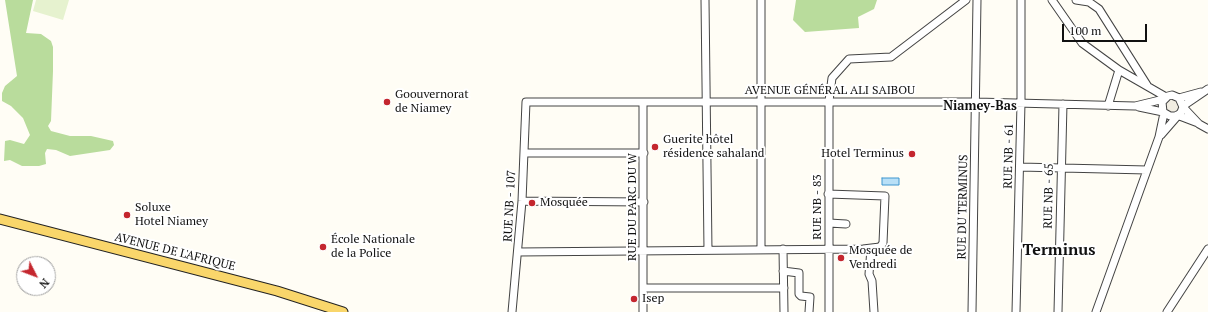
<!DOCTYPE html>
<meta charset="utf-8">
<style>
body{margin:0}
#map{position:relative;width:1208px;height:312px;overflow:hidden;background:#fffdf5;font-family:"PT Serif",serif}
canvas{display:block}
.north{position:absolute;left:16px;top:256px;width:40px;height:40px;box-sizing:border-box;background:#fff;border:1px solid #a0a0a0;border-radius:50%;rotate:132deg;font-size:11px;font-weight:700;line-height:16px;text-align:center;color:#111}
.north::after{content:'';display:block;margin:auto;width:14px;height:18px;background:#c4262e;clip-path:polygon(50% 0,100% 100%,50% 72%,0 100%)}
.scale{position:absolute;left:1062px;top:24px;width:85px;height:18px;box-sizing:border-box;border:2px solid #111;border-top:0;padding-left:5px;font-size:12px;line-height:14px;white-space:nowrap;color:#111;-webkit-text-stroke:3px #fff;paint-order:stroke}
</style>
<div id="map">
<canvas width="1208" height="312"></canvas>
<div class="north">N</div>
<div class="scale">100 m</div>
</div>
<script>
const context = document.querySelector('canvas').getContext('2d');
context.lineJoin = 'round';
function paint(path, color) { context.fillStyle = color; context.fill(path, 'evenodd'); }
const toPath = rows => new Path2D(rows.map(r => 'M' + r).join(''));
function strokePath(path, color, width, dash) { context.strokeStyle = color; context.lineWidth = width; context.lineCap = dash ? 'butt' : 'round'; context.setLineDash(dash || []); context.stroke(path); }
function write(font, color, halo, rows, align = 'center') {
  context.font = font + ' "PT Serif",serif'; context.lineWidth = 4; context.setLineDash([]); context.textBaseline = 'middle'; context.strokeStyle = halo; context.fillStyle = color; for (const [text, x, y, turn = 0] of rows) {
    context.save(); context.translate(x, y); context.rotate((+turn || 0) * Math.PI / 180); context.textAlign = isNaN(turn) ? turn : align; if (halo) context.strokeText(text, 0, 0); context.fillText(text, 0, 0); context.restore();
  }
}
paint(toPath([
 [5,0,33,0,26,33,41,34,51,41,53,47,53,71,51,121,48,126,51,131,70,136,91,136,113,141,114,145,110,150,70,156,56,150,47,149,45,153,46,164,39,166,22,166,10,160,4,161,5,141,10,140,24,144,30,135,23,118,11,106,2,101,2,93,5,86,17,76],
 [796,0,877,0,874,9,858,17,859,28,805,32,793,20]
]), '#b9dc9c');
paint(toPath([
 [36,0,69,0,63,20,33,11]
]), '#e6f2cf');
paint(toPath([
 '1166 106a6 6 0 1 1 12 0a6 6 0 1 1-12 0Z'
]), '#f1ede2');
const water = toPath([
 [882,178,899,178,899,185,882,185,882,178]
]);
paint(water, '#b9e0f7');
strokePath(water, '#3f96cf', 1);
const minor = toPath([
 [705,0,708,250],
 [1052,0,1082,43,1119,70,1166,97],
 [1076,0,1089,2,1099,9,1147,85],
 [1179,98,1201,92],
 [1108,106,1119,70],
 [1183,106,1208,89],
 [1139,107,1163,112],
 [1183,107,1199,124,1208,129],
 [1177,115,1198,123],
 [1161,135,1181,112,1183,107,1179,98,1172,95,1168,96,1162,102,1163,112,1170,116,1176,116],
 [524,153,644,153],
 [1020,167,1147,170],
 [522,201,644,202],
 [829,223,846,224],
 [761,249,761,0],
 [783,249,784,312],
 [871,249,869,274,872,281,874,312],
 [518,252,863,249,880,247,883,243,885,196,828,194],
 [783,271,799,273,799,294,801,296,810,297,809,312],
 [644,288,784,288],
 [512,312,522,201,526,102,976,102,1135,106,1164,99],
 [643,312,643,103],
 [829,312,829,101,832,78,849,59,891,57,966,0],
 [972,312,977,0],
 [1016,312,1021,103,1021,0],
 [1058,312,1063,104],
 [1096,312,1159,137,1164,113],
 [1167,312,1208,249]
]);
const major = toPath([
 [0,219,277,291,343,312]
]);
strokePath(minor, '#444', 9);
strokePath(major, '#222', 11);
strokePath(minor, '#fff', 7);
strokePath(major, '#f9d66b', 9);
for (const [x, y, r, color] of [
 [387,102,4,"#c4262e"],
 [655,147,4,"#c4262e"],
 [912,154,4,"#c4262e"],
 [532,203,4,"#c4262e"],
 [127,215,4,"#c4262e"],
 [323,247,4,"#c4262e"],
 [841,258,4,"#c4262e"],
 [634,299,4,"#c4262e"]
]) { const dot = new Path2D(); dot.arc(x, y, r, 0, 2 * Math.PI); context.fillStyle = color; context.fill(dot); strokePath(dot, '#fff', 1.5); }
write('12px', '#111', '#fff', [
 ["AVENUE GÉNÉRAL ALI SAIBOU",830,91],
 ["RUE NB - 61",1009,156,-89],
 ["RUE NB - 65",1049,196,-89],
 ["RUE NB - 107",510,206,-87],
 ["RUE DU PARC DU W",633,207,-90],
 ["RUE NB - 83",818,207,-90],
 ["RUE DU TERMINUS",963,207,-89],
 ["AVENUE DE L'AFRIQUE",175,252,14]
]);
write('12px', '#111', '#fff', [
 ["Goouvernorat",395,95],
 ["de Niamey",395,109],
 ["Guerite hôtel",663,140],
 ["résidence sahaland",663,154],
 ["Hotel Terminus",904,154,"right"],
 ["Mosquée",540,203],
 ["Soluxe",135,208],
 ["Hotel Niamey",135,222],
 ["École Nationale",331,240],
 ["de la Police",331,254],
 ["Mosquée de",849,251],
 ["Vendredi",849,265],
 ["Isep",642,299]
], 'left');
write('bold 13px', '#111', '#fff', [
 ["Niamey-Bas",980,106]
]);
write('bold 16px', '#111', '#fff', [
 ["Terminus",1059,250]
]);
</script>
